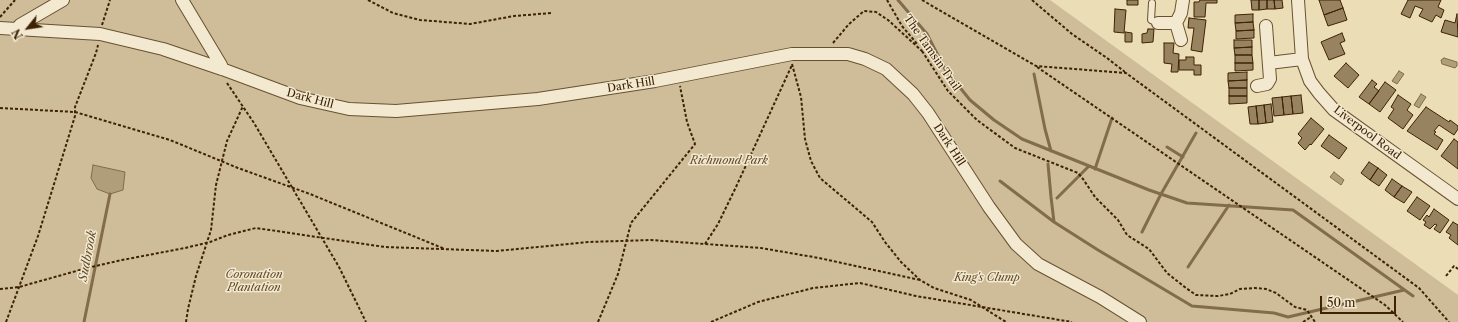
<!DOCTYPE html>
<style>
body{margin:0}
#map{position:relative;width:1458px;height:322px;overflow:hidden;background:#ebddb6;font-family:"Libre Caslon Text",serif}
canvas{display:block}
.north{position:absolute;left:8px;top:8px;width:40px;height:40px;-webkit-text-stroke:3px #f2e9d0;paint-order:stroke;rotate:240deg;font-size:11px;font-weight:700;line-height:16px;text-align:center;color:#3e2204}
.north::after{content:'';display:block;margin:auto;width:14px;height:18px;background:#3e2204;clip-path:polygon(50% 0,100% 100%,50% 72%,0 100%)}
.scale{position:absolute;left:1320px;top:296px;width:76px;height:18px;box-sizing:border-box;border:2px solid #3e2204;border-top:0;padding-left:5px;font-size:12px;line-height:14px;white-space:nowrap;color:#3e2204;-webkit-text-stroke:3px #f2e9d0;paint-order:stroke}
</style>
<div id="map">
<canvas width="1458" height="322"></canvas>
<div class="north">N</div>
<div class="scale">50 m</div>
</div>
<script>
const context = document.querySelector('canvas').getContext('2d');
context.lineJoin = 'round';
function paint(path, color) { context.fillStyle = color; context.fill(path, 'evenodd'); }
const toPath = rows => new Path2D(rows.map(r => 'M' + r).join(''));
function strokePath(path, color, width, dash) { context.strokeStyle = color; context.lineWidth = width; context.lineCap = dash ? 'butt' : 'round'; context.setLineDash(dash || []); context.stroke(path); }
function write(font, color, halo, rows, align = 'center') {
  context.font = font + ' "Libre Caslon Text",serif'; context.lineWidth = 3; context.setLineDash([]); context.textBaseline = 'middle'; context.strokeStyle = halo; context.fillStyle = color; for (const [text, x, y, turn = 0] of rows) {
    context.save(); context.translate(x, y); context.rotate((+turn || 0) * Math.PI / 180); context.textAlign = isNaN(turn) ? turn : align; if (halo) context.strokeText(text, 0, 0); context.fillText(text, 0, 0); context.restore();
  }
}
paint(toPath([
 [0,0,1050,0,1458,295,1458,322,0,322]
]), '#cebd98');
const water = toPath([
 [1444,58,1457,62,1457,66,1455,68,1442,64,1441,60,1444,58],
 [1399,71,1404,74,1397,84,1392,81,1399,71],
 [1421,94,1426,97,1419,108,1414,105,1421,94],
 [93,165,125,172,123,190,110,194,97,189,91,178,93,165],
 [1334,172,1344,180,1341,185,1330,177,1334,172]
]);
paint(water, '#b09d79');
strokePath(water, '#826c4a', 1);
strokePath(toPath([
 [898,0,927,34,945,69,970,100,994,120,1022,139,1149,190,1187,203,1293,210,1413,296],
 [1034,74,1045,129,1051,151],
 [1167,147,1183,157],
 [1048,164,1051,197,1054,222],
 [1095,169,1112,118],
 [1000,181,1054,222,1098,250,1192,306,1274,313,1288,317,1404,290],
 [1057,198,1089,166],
 [1142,232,1161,194,1196,133],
 [1188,267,1229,205],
 [84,322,110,194]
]), '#826c4a', 3);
const building = toPath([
 [1127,0,1138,0,1138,5,1127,5,1127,0],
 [1200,0,1217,0,1217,3,1206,3,1205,17,1194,17,1194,2,1199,2,1200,0],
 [1251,0,1259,0,1259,10,1252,10,1251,0],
 [1259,0,1267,0,1267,9,1259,10,1259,0],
 [1267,0,1274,0,1275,9,1267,9,1267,0],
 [1274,0,1282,0,1283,8,1275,9,1274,0],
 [1319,0,1340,0,1343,8,1324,15,1319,0],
 [1408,0,1441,0,1438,7,1444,10,1441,18,1436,15,1432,22,1419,16,1423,9,1415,6,1410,18,1401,14,1408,0],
 [1343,8,1347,20,1328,26,1324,15,1343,8],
 [1115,9,1126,10,1124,33,1114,32,1115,9],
 [1253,14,1253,22,1235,23,1235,15,1253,14],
 [1457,14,1458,37,1441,32,1445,20,1455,23,1457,14],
 [1189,18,1206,20,1202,52,1191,50,1194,28,1188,28,1189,18],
 [1253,22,1254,30,1236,31,1235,23,1253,22],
 [1148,29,1154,29,1153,42,1142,43,1142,34,1147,33,1148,29],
 [1254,30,1254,38,1236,39,1236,31,1254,30],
 [1125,32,1132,33,1132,42,1125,42,1125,32],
 [1342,33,1345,41,1340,43,1345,54,1329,60,1321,42,1342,33],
 [1234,40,1252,40,1252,47,1234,48,1234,40],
 [1164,43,1174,43,1173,53,1179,54,1178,72,1171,72,1172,64,1164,63,1164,43],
 [1252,47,1252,55,1235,55,1234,48,1252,47],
 [1235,55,1252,55,1253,63,1235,63,1235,55],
 [1186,57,1194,57,1194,65,1201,65,1201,75,1194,75,1194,70,1179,70,1179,60,1186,60,1186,57],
 [1235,63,1253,63,1253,70,1235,71,1235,63],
 [1346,63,1359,75,1348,88,1334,76,1346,63],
 [1247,72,1247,80,1228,81,1228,73,1247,72],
 [1247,80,1247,88,1229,88,1228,81,1247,80],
 [1372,80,1377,84,1374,87,1379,91,1369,104,1359,97,1372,80],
 [1385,82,1396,90,1380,112,1369,104,1385,82],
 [1229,88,1247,88,1247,96,1229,96,1229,88],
 [1301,95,1303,113,1293,114,1291,96,1301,95],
 [1398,95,1411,104,1407,110,1413,115,1403,129,1388,118,1394,109,1391,107,1398,95],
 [1229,96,1247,96,1247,103,1229,104,1229,96],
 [1291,96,1293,114,1284,115,1282,97,1291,96],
 [1282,97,1284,115,1274,116,1272,98,1282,97],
 [1271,104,1273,122,1266,123,1264,105,1271,104],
 [1264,105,1266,123,1258,124,1256,106,1264,105],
 [1256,106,1258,124,1250,124,1248,107,1256,106],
 [1426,107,1449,122,1450,120,1458,126,1458,129,1454,135,1439,125,1434,131,1436,132,1434,134,1443,140,1437,150,1407,131,1426,107],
 [1311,118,1324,129,1311,145,1310,144,1305,150,1298,143,1302,138,1298,134,1311,118],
 [1329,135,1347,148,1339,159,1321,146,1329,135],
 [1454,139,1458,142,1458,169,1441,156,1454,139],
 [1369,162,1378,168,1370,180,1361,173,1369,162],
 [1378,168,1387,175,1379,186,1370,180,1378,168],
 [1392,179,1402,186,1394,197,1385,190,1392,179],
 [1402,186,1412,192,1404,203,1394,197,1402,186],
 [1417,197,1430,206,1420,220,1407,211,1417,197],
 [1434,209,1449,220,1440,233,1434,229,1437,225,1435,224,1430,229,1424,225,1426,222,1423,220,1427,215,1429,217,1434,209],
 [1453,222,1458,225,1458,245,1449,238,1451,235,1446,232,1453,222]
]);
paint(building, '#988361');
strokePath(building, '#3e2204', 1);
const lane = toPath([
 [1152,3,1151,20,1158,23]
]);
const street = toPath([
 [182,0,221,65,222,69],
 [1298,0,1302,59,1310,81,1319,93,1334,110,1458,199],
 [1158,23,1176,23,1181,13,1183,0],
 [1176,23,1181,40],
 [0,28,100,34,163,49,222,69,300,98,349,109,396,111,538,99,655,81,792,54,848,54,865,59,886,69,913,94,928,113,989,207,1016,244,1038,264,1100,297,1140,322],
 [17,29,20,25,63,0],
 [1269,63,1302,59],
 [1257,86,1267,84,1270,79,1266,26]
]);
strokePath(lane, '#695130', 8);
strokePath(street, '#695130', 14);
strokePath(toPath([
 [368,0,393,13,420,20,470,24,514,16,552,13],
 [887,0,902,26,918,45],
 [922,0,1036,66,1126,73,1419,288,1449,322],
 [1032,0,1072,34,1107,58,1125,72],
 [0,17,15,0],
 [102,25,110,0],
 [833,43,849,24,864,11,876,12,888,20,922,51],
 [922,51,948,91,977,120,1015,148,1078,173,1083,179,1095,197,1118,220,1127,235,1149,249,1167,273,1186,288,1196,295,1218,296,1230,294,1240,289,1255,288,1266,289,1276,293,1295,307,1307,310,1315,322],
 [792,64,801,97,805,139,811,161,820,178,872,222,885,242,901,262,920,280,934,288,971,300,1006,322],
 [1037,67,1385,305,1403,322],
 [227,83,254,123,339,267,366,322],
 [0,108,75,112,170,140,238,168,310,194,445,249],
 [705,244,718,224,736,187,792,65],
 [1446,276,1454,266,1458,269],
 [0,289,19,287,87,268,122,260,185,248,210,242,228,235,256,228,385,247,497,251,588,242,651,240,705,244,761,248,819,258,920,280],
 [6,322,38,236,75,116,75,107,96,53,98,45],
 [186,322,188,309,196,276,211,230,216,185,227,141,243,106],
 [598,322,618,274,631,223,695,144,687,122,680,86],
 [711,322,758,302,813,288,860,283,916,296,1072,322],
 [1303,322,1311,317]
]), '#3e2204', 2, [3, 2]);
strokePath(lane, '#f2e9d0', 6);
strokePath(street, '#f2e9d0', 12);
write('11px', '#3e2204', '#f2e9d0', [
 ["The Tamsin Trail",932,53,55],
 ["Dark Hill",631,85,-9],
 ["Dark Hill",310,99,15],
 ["Liverpool Road",1367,133,37],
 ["Dark Hill",949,145,57]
]);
write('italic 11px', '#624929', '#f2e9d0', [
 ["Richmond Park",729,161],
 ["Coronation",254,275],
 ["Plantation",254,288],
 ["King's Clump",987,278]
]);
write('italic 12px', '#664d2d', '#f2e9d0', [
 ["Sudbrook",88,256,-79]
]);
</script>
